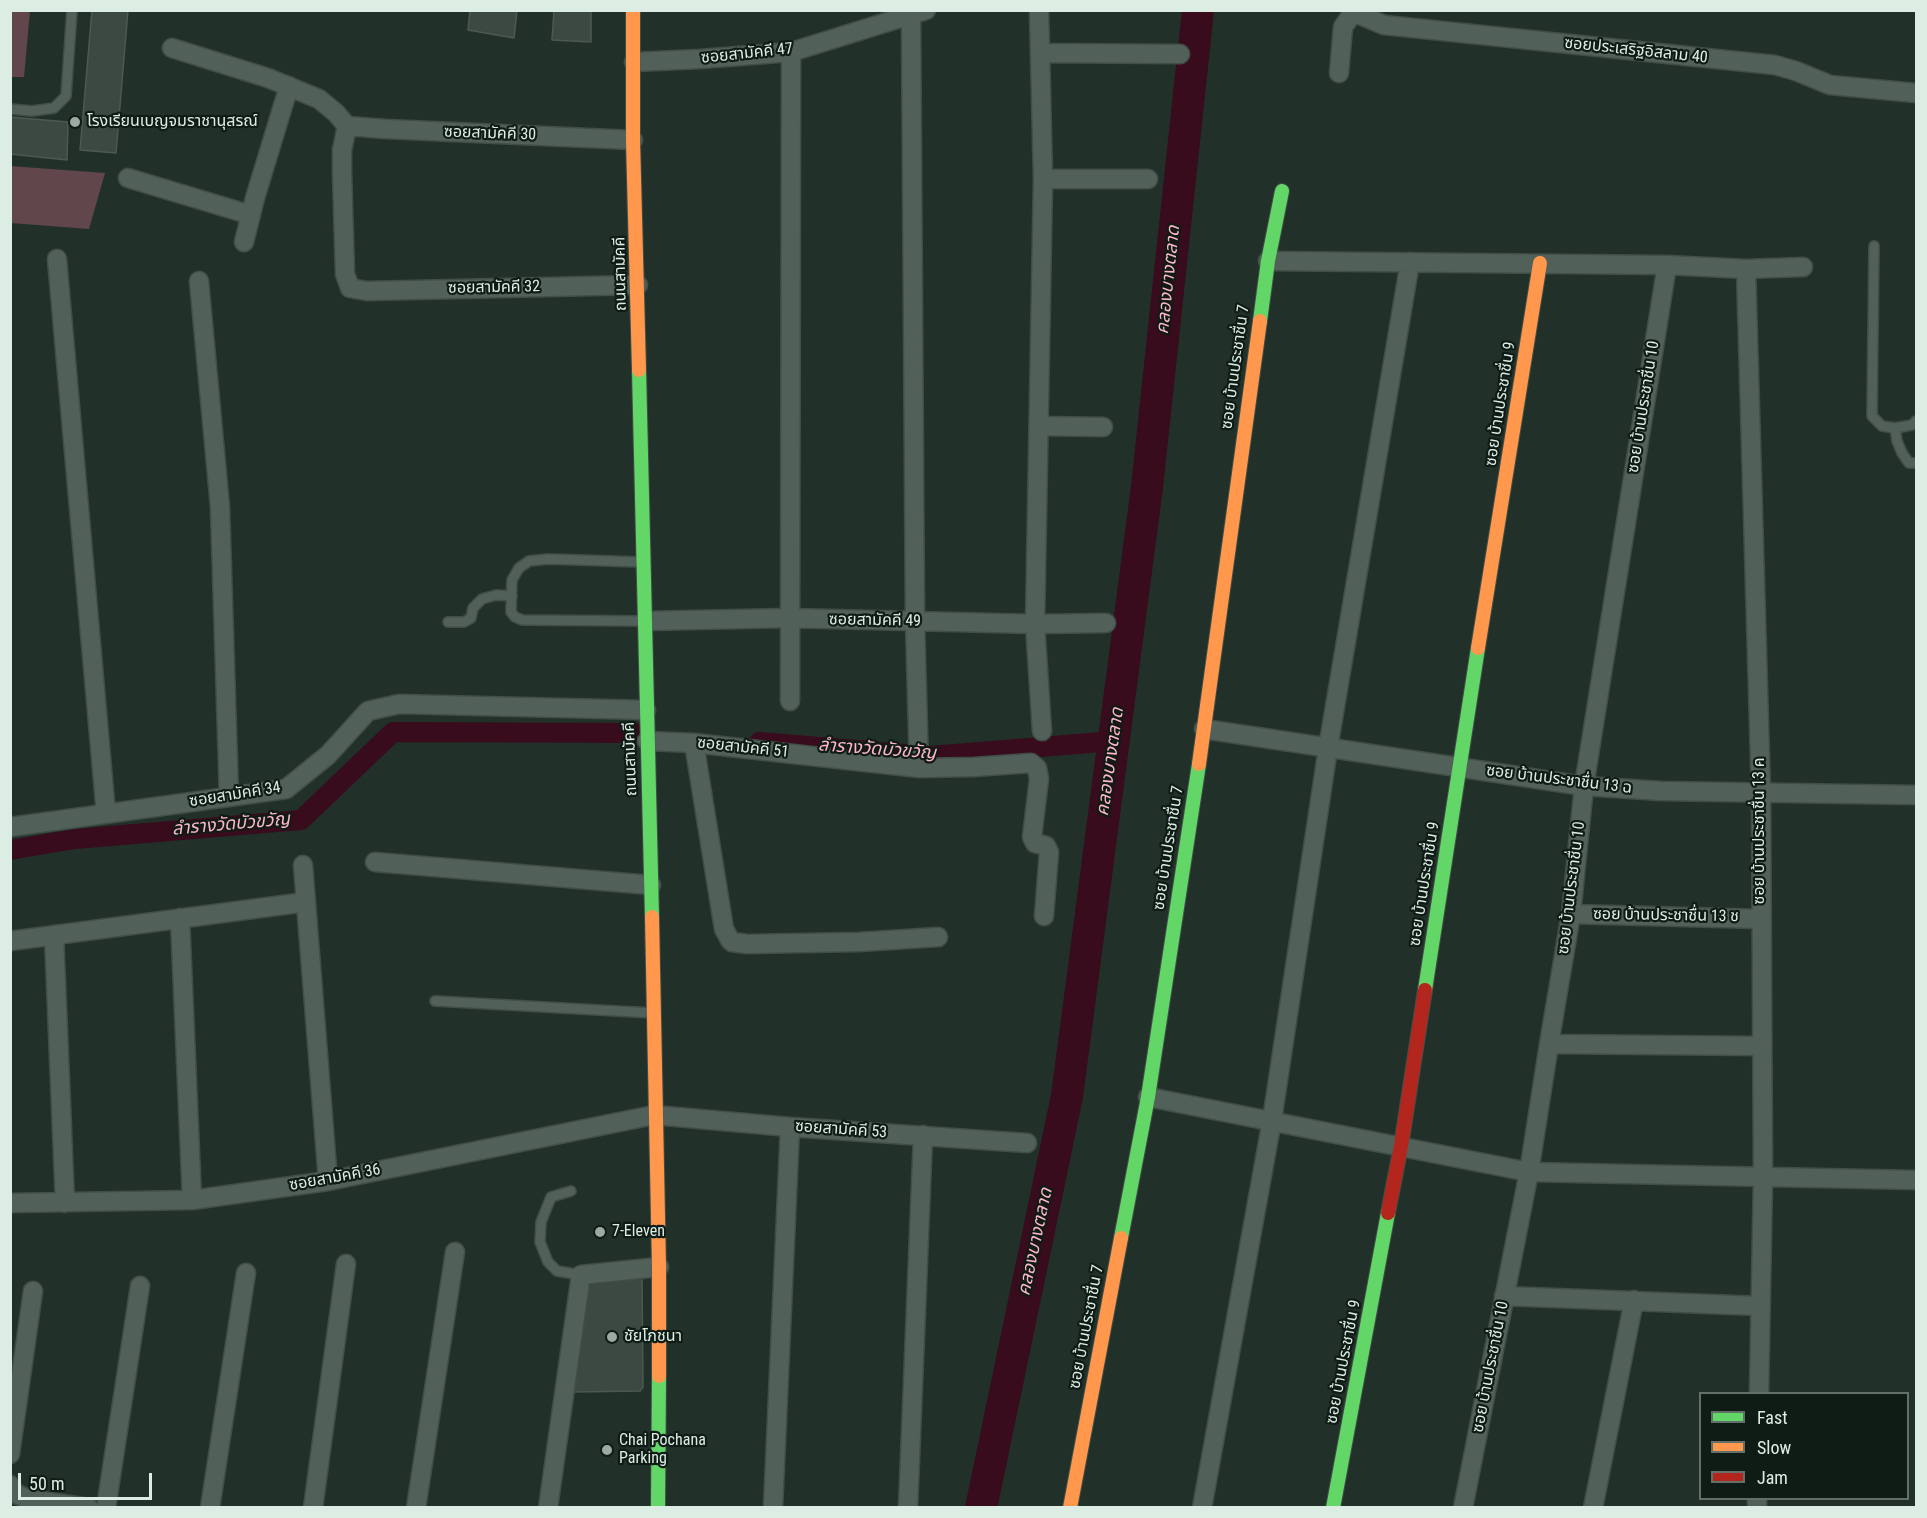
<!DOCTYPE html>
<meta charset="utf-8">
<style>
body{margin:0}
#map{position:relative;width:1927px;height:1518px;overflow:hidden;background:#213129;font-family:"Roboto Condensed",sans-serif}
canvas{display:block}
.frame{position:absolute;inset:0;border:12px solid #dcede4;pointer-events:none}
.legend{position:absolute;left:1699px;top:1392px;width:210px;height:108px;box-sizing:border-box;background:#0f1c16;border:2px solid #617068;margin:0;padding:8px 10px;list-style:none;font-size:18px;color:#dcede4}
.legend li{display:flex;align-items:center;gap:12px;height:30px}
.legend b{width:30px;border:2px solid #617068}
.scale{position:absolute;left:18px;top:1473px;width:134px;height:27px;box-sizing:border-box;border:3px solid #dcede4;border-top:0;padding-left:8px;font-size:18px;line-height:21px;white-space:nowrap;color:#dcede4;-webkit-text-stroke:4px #0f1c16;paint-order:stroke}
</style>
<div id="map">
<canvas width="1927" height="1518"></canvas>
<div class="frame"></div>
<ul class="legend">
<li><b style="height:8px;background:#63d668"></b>Fast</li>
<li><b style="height:8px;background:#ff974d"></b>Slow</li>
<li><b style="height:8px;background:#b3261e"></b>Jam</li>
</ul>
<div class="scale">50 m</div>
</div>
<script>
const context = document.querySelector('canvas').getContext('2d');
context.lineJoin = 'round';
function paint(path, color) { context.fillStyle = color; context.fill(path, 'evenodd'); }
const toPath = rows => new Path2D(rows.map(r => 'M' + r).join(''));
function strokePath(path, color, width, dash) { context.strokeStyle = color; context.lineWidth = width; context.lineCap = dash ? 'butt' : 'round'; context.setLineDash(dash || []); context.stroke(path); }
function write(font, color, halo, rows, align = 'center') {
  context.font = font + ' "Roboto Condensed","Noto Sans Thai",sans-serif'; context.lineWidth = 4.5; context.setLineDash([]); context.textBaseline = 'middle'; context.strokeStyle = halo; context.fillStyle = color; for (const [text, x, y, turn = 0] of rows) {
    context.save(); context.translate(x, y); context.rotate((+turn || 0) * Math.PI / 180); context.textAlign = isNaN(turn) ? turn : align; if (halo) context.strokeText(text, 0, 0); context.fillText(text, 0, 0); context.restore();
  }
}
paint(toPath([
 [11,10,30,11,24,77,11,77],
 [10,166,105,173,89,229,11,223]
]), '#61464c');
strokePath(toPath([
 [759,742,930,756,1114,741],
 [10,850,75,839,301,820,393,732,635,733]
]), '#380b1d', 20);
strokePath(toPath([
 [981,1508,1067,1096,1147,487,1198,10]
]), '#380b1d', 32);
const building = toPath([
 [92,10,128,10,116,153,80,150,92,10],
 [470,10,517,10,514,38,468,30,470,10],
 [554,10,591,10,591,42,552,40,554,10],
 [10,117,68,122,67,160,10,154,10,117],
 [642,1276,643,1387,640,1391,574,1392,588,1284,642,1276]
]);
paint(building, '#3b4942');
strokePath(building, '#4c5953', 1.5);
const lane = toPath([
 [10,109,32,111,54,108,66,96,72,10],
 [1874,246,1872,416,1882,426,1895,428,1897,441,1902,453,1909,463,1916,463],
 [1895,428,1912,425,1916,421],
 [640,562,548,559,529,561,519,568,512,580,511,612,515,617,522,620,642,621],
 [448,622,464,622,471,618,473,608,482,599,496,595,512,596],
 [435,1001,653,1013],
 [571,1191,551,1197,541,1222,540,1242,548,1262,557,1271,581,1275]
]);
const street = toPath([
 [1039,10,1043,179,1035,624,1042,731],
 [1359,10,1358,14,1384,25,1775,65,1796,71,1830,85,1916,93],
 [911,14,915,622,919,768],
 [172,48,268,78,319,99,336,113,347,126],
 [1040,53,1180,54],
 [634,62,700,59,791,52,926,10],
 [1339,73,1343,27,1350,17,1358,14],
 [347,126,342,150,342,172,345,274,350,288,367,291,638,285],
 [347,126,386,129,633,140],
 [128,178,251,215],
 [1043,179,1148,179],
 [244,242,255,198,289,86],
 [57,259,106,814],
 [1268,261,1667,265,1746,269,1803,267],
 [1746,269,1761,794,1763,1178,1759,1394],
 [199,281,220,507,229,797],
 [1040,426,1103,427],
 [645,621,789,618,1035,624,1106,623],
 [790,701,791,52],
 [1204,729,1584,786,1661,791,1916,795],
 [647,741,694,743,919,768,974,767,1031,763,1037,768,1039,779,1032,837,1035,843,1046,846,1049,852,1044,916],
 [694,743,724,929,730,940,732,942,747,944,859,942,938,937],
 [10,827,286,789,328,755,368,711,399,704,646,710],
 [375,862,651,885],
 [303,865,328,1181],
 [1571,914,1760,919],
 [180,918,192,1200],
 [54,935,65,1203],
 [10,941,306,902],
 [1549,1044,1762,1046],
 [1148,1097,1529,1172,1916,1180],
 [10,1203,192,1200,328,1181,654,1115,790,1127,1027,1143],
 [1504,1296,1760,1306],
 [10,1454,33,1291],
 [10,1485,16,1494,28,1499,89,1508],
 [106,1508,140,1286],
 [210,1508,246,1273],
 [313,1508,346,1264],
 [416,1508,455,1252],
 [548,1508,581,1275,659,1267],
 [773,1508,790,1127],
 [908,1508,923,1135],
 [1202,1508,1272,1120,1328,748,1410,262],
 [1463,1508,1529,1172,1549,1044,1571,914,1584,786,1667,265],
 [1593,1508,1634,1300],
 [1757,1508,1757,1498]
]);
const fast = toPath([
 [1260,321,1268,261,1282,191],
 [639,370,652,917],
 [1425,990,1478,648],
 [1121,1238,1148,1097,1199,764],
 [658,1508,659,1376],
 [1333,1508,1388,1213]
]);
const slow = toPath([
 [633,10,633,140,639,370],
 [1478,648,1540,263],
 [1199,764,1260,321],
 [652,917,659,1267,659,1376],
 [1070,1508,1121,1238]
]);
const jam = toPath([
 [1388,1213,1401,1146,1425,990]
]);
strokePath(lane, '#414d47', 12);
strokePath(street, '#414d47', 21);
strokePath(fast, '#414d47', 16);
strokePath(slow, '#414d47', 16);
strokePath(jam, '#414d47', 16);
strokePath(lane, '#516159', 9);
strokePath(street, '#516159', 18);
strokePath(fast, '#63d668', 14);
strokePath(slow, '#ff974d', 14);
strokePath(jam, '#b3261e', 14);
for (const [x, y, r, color] of [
 [75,122,6,"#9baba3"],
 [600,1232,6,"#9baba3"],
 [612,1337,6,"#9baba3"],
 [607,1450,6,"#9baba3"]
]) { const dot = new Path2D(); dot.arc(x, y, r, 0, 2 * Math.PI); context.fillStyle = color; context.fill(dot); strokePath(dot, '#0f1c16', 2); }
write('16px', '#dcede4', '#0f1c16', [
 ["ซอยประเสริฐอิสลาม 40",1636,51,6],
 ["ซอยสามัคคี 47",747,54,-6],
 ["ซอยสามัคคี 30",490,134,2],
 ["ถนนสามัคคี",621,274,-91],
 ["ซอยสามัคคี 32",494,288,-1],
 ["ซอย บ้านประชาชื่น 7",1236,367,-82],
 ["ซอย บ้านประชาชื่น 9",1501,404,-81],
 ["ซอย บ้านประชาชื่น 10",1644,407,-81],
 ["ซอยสามัคคี 49",875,621,1],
 ["ซอยสามัคคี 51",743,748,6],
 ["ถนนสามัคคี",631,759,-92],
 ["ซอย บ้านประชาชื่น 13 ฉ",1559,780,7],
 ["ซอยสามัคคี 34",235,795,-9],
 ["ซอย บ้านประชาชื่น 13 ค",1760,831,-90],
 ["ซอย บ้านประชาชื่น 7",1169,848,-81],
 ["ซอย บ้านประชาชื่น 9",1425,884,-81],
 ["ซอย บ้านประชาชื่น 10",1572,888,-83],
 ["ซอย บ้านประชาชื่น 13 ช",1666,916,1],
 ["ซอยสามัคคี 53",841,1130,4],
 ["ซอยสามัคคี 36",335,1178,-10],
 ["ซอย บ้านประชาชื่น 7",1087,1327,-79],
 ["ซอย บ้านประชาชื่น 9",1344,1362,-79],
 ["ซอย บ้านประชาชื่น 10",1491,1367,-79]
]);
write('16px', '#dcede4', '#0f1c16', [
 ["โรงเรียนเบญจมราชานุสรณ์",87,122],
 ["7-Eleven",612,1232],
 ["ชัยโภชนา",624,1337],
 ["Chai Pochana",619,1441],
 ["Parking",619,1459]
], 'left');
write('italic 18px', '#ffb6ca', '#0f1c16', [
 ["คลองบางตลาด",1169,280,-84],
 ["ลำรางวัดบัวขวัญ",877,750,4],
 ["คลองบางตลาด",1111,762,-82],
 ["ลำรางวัดบัวขวัญ",231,825,-5],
 ["คลองบางตลาด",1036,1242,-78]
]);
</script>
